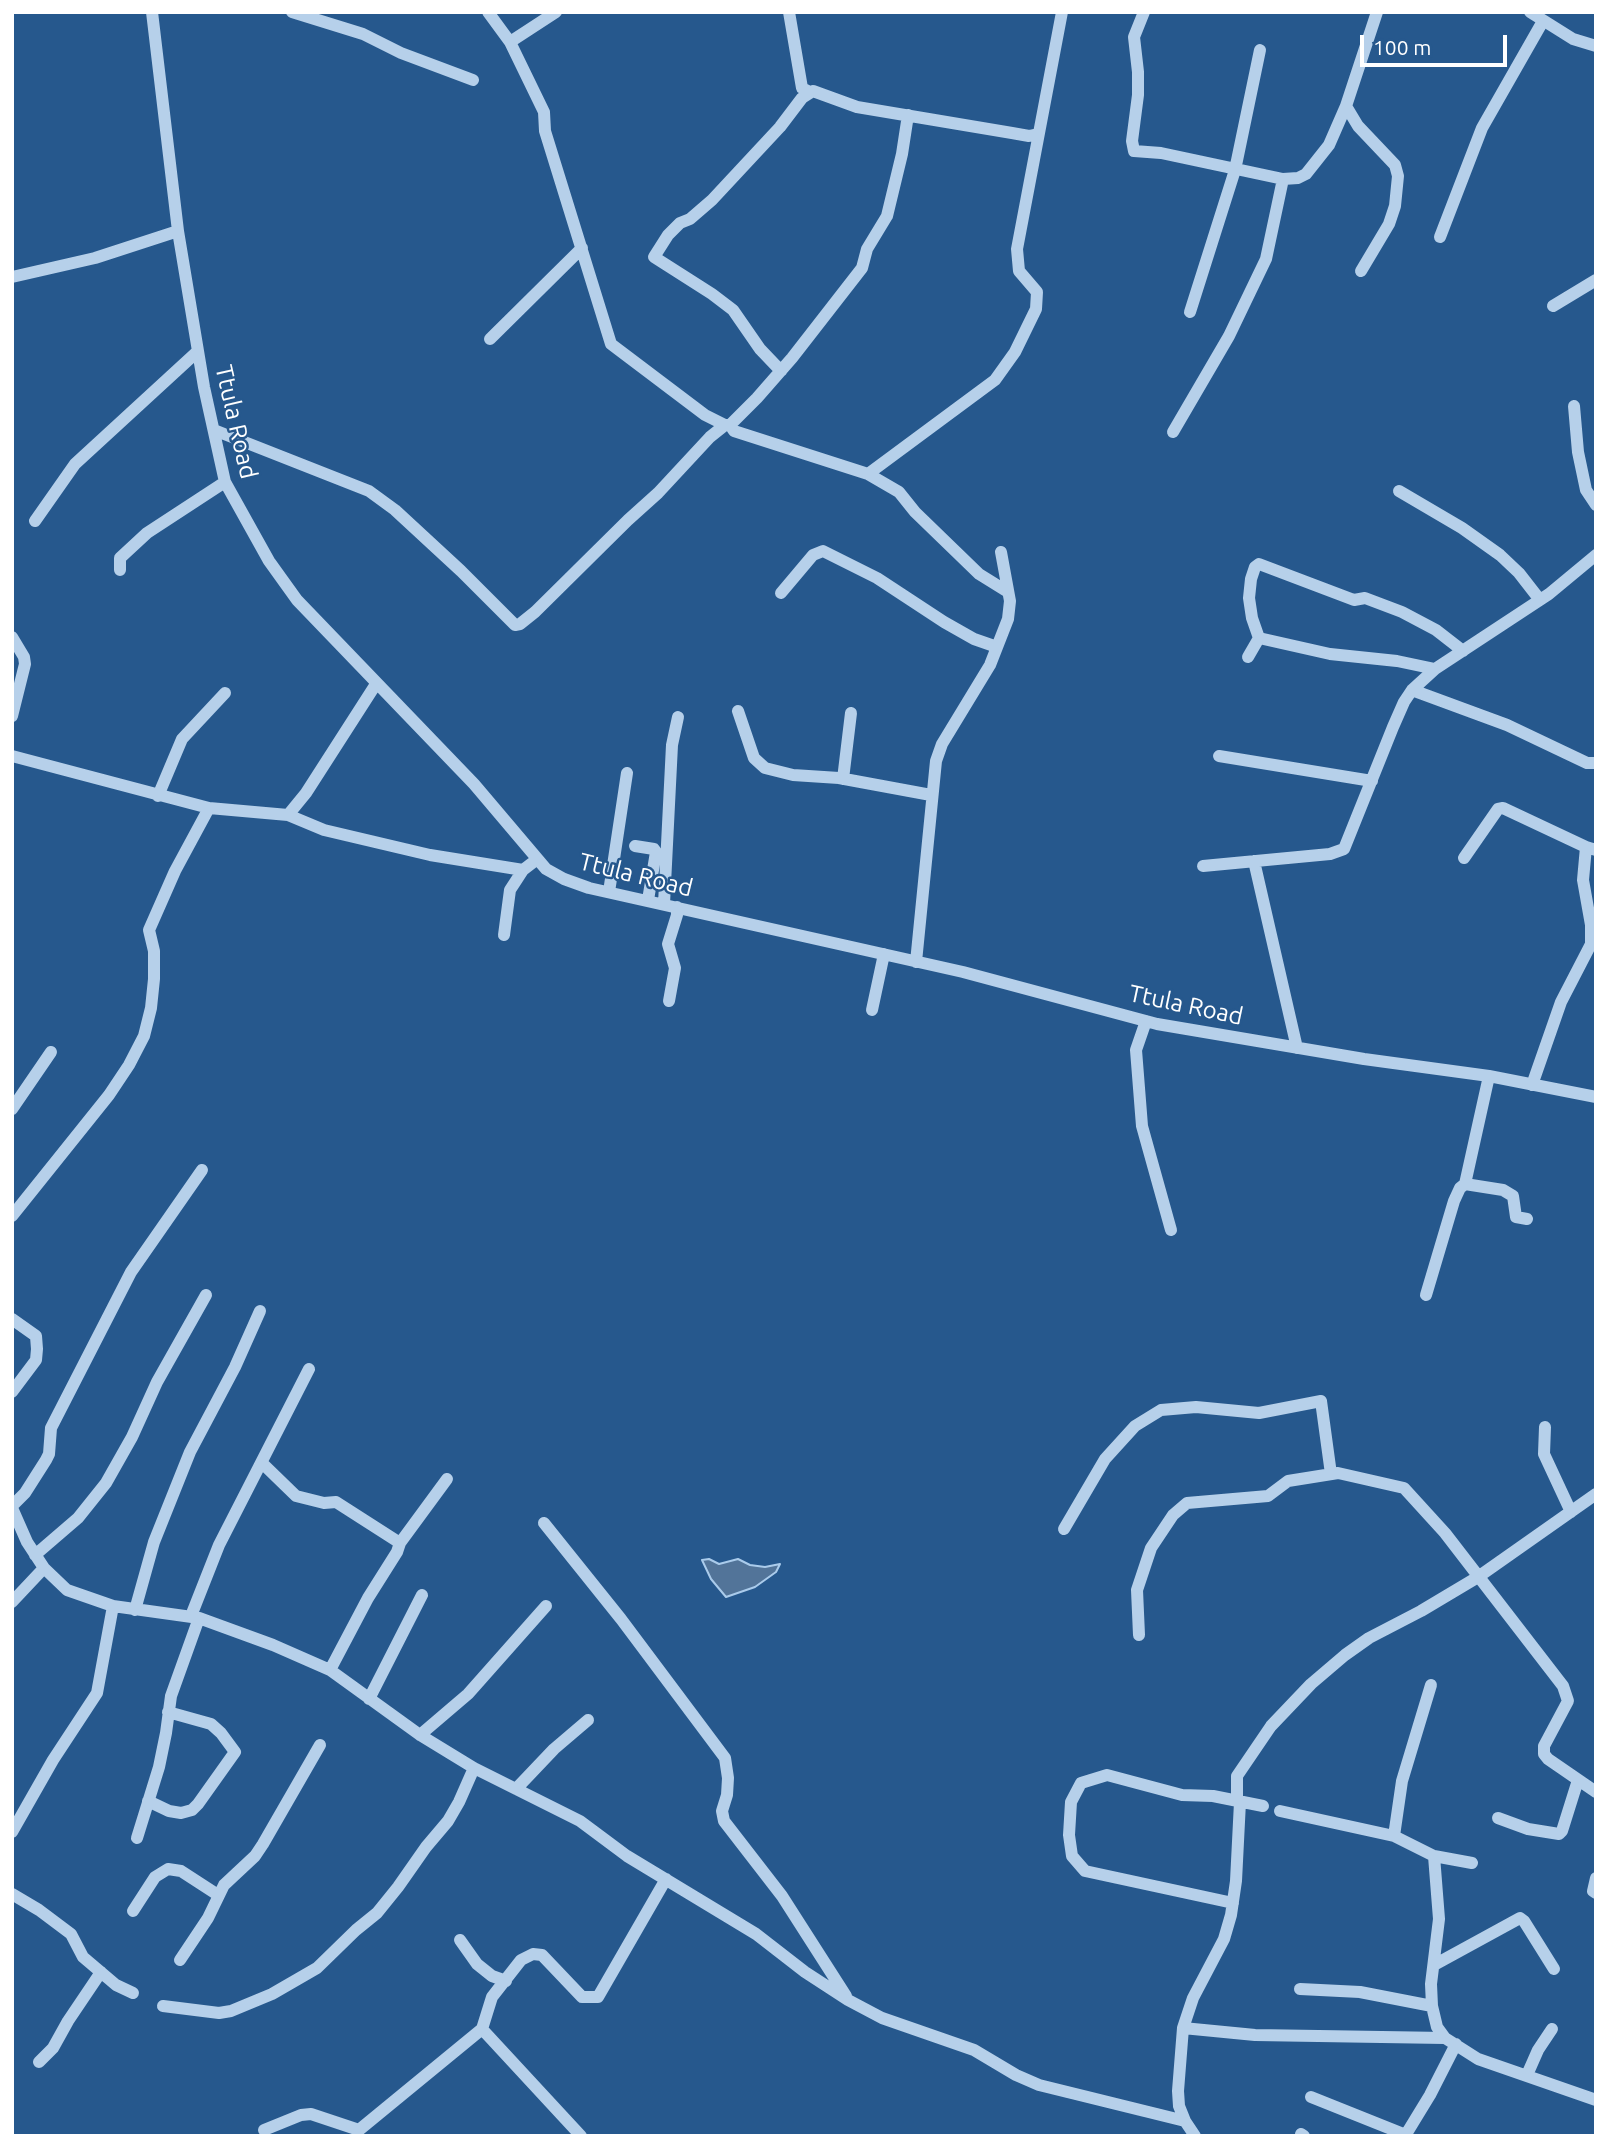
<!DOCTYPE html>
<style>
body{margin:0}
#map{position:relative;width:1608px;height:2148px;overflow:hidden;background:#26588d;font-family:Ubuntu,sans-serif}
canvas{display:block}
.frame{position:absolute;inset:0;border:14px solid #fff;pointer-events:none}
.scale{position:absolute;left:1360px;top:35px;width:147px;height:32px;box-sizing:border-box;border:4px solid #fff;border-top:0;padding-left:9px;font-size:21px;line-height:24px;white-space:nowrap;color:#fff;-webkit-text-stroke:5px #26588d;paint-order:stroke}
</style>
<div id="map">
<canvas width="1608" height="2148"></canvas>
<div class="frame"></div>
<div class="scale">100 m</div>
</div>
<script>
const context = document.querySelector('canvas').getContext('2d');
context.lineJoin = 'round';
function paint(path, color) { context.fillStyle = color; context.fill(path, 'evenodd'); }
const toPath = rows => new Path2D(rows.map(r => 'M' + r).join(''));
function strokePath(path, color, width, dash) { context.strokeStyle = color; context.lineWidth = width; context.lineCap = dash ? 'butt' : 'round'; context.setLineDash(dash || []); context.stroke(path); }
function write(font, color, halo, rows, align = 'center') {
  context.font = font + ' Ubuntu,sans-serif'; context.lineWidth = 5; context.setLineDash([]); context.textBaseline = 'middle'; context.strokeStyle = halo; context.fillStyle = color; for (const [text, x, y, turn = 0] of rows) {
    context.save(); context.translate(x, y); context.rotate((+turn || 0) * Math.PI / 180); context.textAlign = isNaN(turn) ? turn : align; if (halo) context.strokeText(text, 0, 0); context.fillText(text, 0, 0); context.restore();
  }
}
const water = toPath([
 [709,1559,719,1564,738,1559,750,1565,765,1567,780,1564,776,1572,755,1587,726,1597,711,1579,702,1560,709,1559]
]);
paint(water, '#527499');
strokePath(water, '#aacbeb', 2);
strokePath(toPath([
 [152,12,178,231,204,387,225,482,269,561,297,600,474,784,546,869,564,879,589,888,963,972,1157,1024,1364,1059,1489,1076,1596,1097],
 [292,12,363,34,401,53,473,80],
 [488,12,510,42,556,12],
 [789,12,802,88,810,92],
 [1144,12,1134,37,1138,72,1138,95,1132,141,1134,151,1161,153,1283,179,1298,178,1306,174,1329,145,1346,106,1377,12],
 [1530,12,1573,39,1596,46],
 [510,42,544,112,545,131,611,344,705,415,725,425,730,425,734,431,868,474,899,492,915,512,979,574,1008,592],
 [1346,106,1358,126,1395,165,1398,176,1395,206,1389,224,1361,271],
 [1440,237,1482,128,1543,21],
 [12,277,95,258,178,231],
 [1553,306,1596,280],
 [1190,312,1235,170,1260,50],
 [490,339,582,248],
 [781,371,760,349,733,310,712,294,654,257,668,235,680,223,690,219,712,200,780,127,802,98,813,91,857,107,1012,133,1029,136,1038,134],
 [1574,406,1578,452,1586,490,1596,505],
 [730,425,757,398,792,358,862,268,867,249,887,216,902,154,908,115],
 [214,430,369,491,395,510,461,571,515,625,520,624,535,612,628,520,658,493,710,437,725,425],
 [1173,432,1229,336,1266,259,1283,179],
 [868,474,995,380,1015,352,1036,309,1037,292,1019,271,1017,249,1062,12],
 [1399,491,1462,528,1500,555,1519,573,1540,600],
 [35,521,75,464,198,351],
 [120,570,120,558,147,533,225,482],
 [781,593,813,555,823,551,877,578,944,622,974,639,997,647],
 [12,637,24,657,25,664,12,716],
 [1259,638,1252,618,1249,598,1251,579,1255,567,1259,564,1354,600,1365,598,1402,612,1436,630,1463,651],
 [1248,657,1259,638,1330,654,1397,661,1435,669],
 [1412,690,1507,725,1587,763,1596,763],
 [738,711,754,758,765,768,793,775,839,778,931,795],
 [12,756,209,808,288,815,324,830,430,855,523,870,536,860],
 [1219,756,1372,781],
 [843,779,851,713],
 [158,796,182,739,225,693],
 [288,815,306,793,376,684],
 [635,846,654,849,656,852,648,900],
 [1464,858,1498,809,1503,808,1586,847,1596,850],
 [1254,861,1297,1048],
 [1203,866,1330,854,1344,849,1393,727,1404,702,1412,690,1435,669,1549,594,1596,555],
 [609,892,627,773],
 [664,904,672,745,678,717],
 [504,935,510,890,523,870],
 [916,962,936,761,942,744,990,665,1008,619,1010,601,1001,552],
 [669,1001,675,968,668,944,677,915,677,907],
 [872,1010,884,954],
 [1146,1021,1136,1050,1142,1126,1171,1230],
 [1532,1085,1561,1002,1591,944,1591,925,1583,880,1586,847],
 [12,1109,51,1052],
 [1465,1184,1503,1190,1513,1196,1516,1217,1527,1219],
 [12,1216,109,1095,129,1065,144,1036,151,1008,154,979,154,951,149,930,175,871,209,808],
 [1426,1295,1454,1201,1460,1188,1465,1184,1489,1076],
 [12,1319,36,1336,37,1349,36,1360,12,1392],
 [1545,1427,1544,1454,1571,1512],
 [262,1463,296,1496,324,1503,336,1502,400,1543,397,1552,368,1598,330,1670],
 [12,1506,25,1493,46,1460,49,1454,51,1428,131,1272,202,1170],
 [12,1508,27,1542,44,1568,67,1590,113,1606,199,1618,273,1645,330,1670,420,1735,474,1768,580,1821,627,1856,756,1934,805,1972,848,2000,882,2018,974,2050,1016,2075,1039,2085,1185,2121,1195,2136],
 [544,1523,621,1619,725,1758,728,1778,727,1795,722,1811,724,1821,782,1896,846,1996],
 [1064,1529,1105,1459,1135,1426,1161,1410,1196,1407,1259,1413,1321,1401,1331,1474],
 [400,1543,447,1479],
 [35,1555,78,1518,106,1483,132,1437,157,1382,206,1295],
 [12,1602,44,1568],
 [135,1610,154,1542,190,1452,235,1367,260,1311],
 [191,1616,219,1545,309,1369],
 [1139,1635,1137,1590,1151,1548,1173,1515,1187,1503,1268,1496,1288,1481,1338,1473,1404,1488,1445,1533,1563,1686,1568,1701,1544,1746,1544,1754,1548,1759,1596,1792],
 [369,1699,422,1595],
 [420,1735,468,1694,546,1606],
 [516,1789,554,1749,588,1720],
 [1237,1796,1237,1776,1271,1726,1311,1684,1345,1655,1369,1638,1421,1611,1478,1577,1596,1494],
 [148,1801,169,1811,181,1813,192,1810,198,1804,235,1752,221,1733,211,1724,168,1712],
 [1280,1811,1394,1836,1434,1856,1439,1919,1431,1984,1432,2006,1437,2027,1445,2038,1478,2059,1596,2100],
 [1498,1818,1528,1829,1559,1834,1562,1831,1578,1780],
 [12,1832,53,1760,97,1693,113,1606],
 [1394,1836,1402,1781,1431,1685],
 [137,1838,159,1767,166,1733,171,1696,199,1618],
 [1434,1856,1472,1863],
 [1596,1878,1593,1891,1596,1893],
 [12,1894,39,1910,71,1934,83,1957,116,1985,133,1993],
 [1233,1903,1085,1871,1072,1856,1069,1835,1071,1802,1081,1783,1107,1775,1182,1795,1213,1796,1263,1806],
 [133,1911,155,1877,168,1869,181,1871,218,1895],
 [460,1940,477,1964,492,1976,506,1981],
 [180,1960,208,1918,224,1885,255,1856,263,1844,320,1745],
 [1434,1965,1520,1918,1524,1921,1554,1969],
 [1300,1989,1360,1992,1432,2006],
 [163,2006,219,2013,231,2011,272,1994,317,1968,356,1930,377,1913,398,1887,426,1847,448,1821,459,1802,474,1768],
 [1183,2028,1255,2035,1445,2038],
 [482,2029,581,2136],
 [39,2062,53,2048,68,2021,101,1972],
 [1527,2075,1538,2050,1552,2029],
 [1311,2097,1406,2135],
 [1185,2121,1179,2106,1178,2091,1183,2028,1193,1998,1224,1939,1231,1915,1236,1881,1240,1802],
 [264,2130,301,2115,311,2114,359,2130,482,2029,492,1997,521,1960,533,1954,542,1955,582,1997,598,1997,666,1879],
 [1301,2134,1304,2136],
 [1405,2136,1430,2095,1456,2044]
]), '#b6d0ea', 12);
write('24px', '#fff', '#26588d', [
 ["Ttula Road",236,422,77],
 ["Ttula Road",636,875,14],
 ["Ttula Road",1186,1005,12]
]);
</script>
